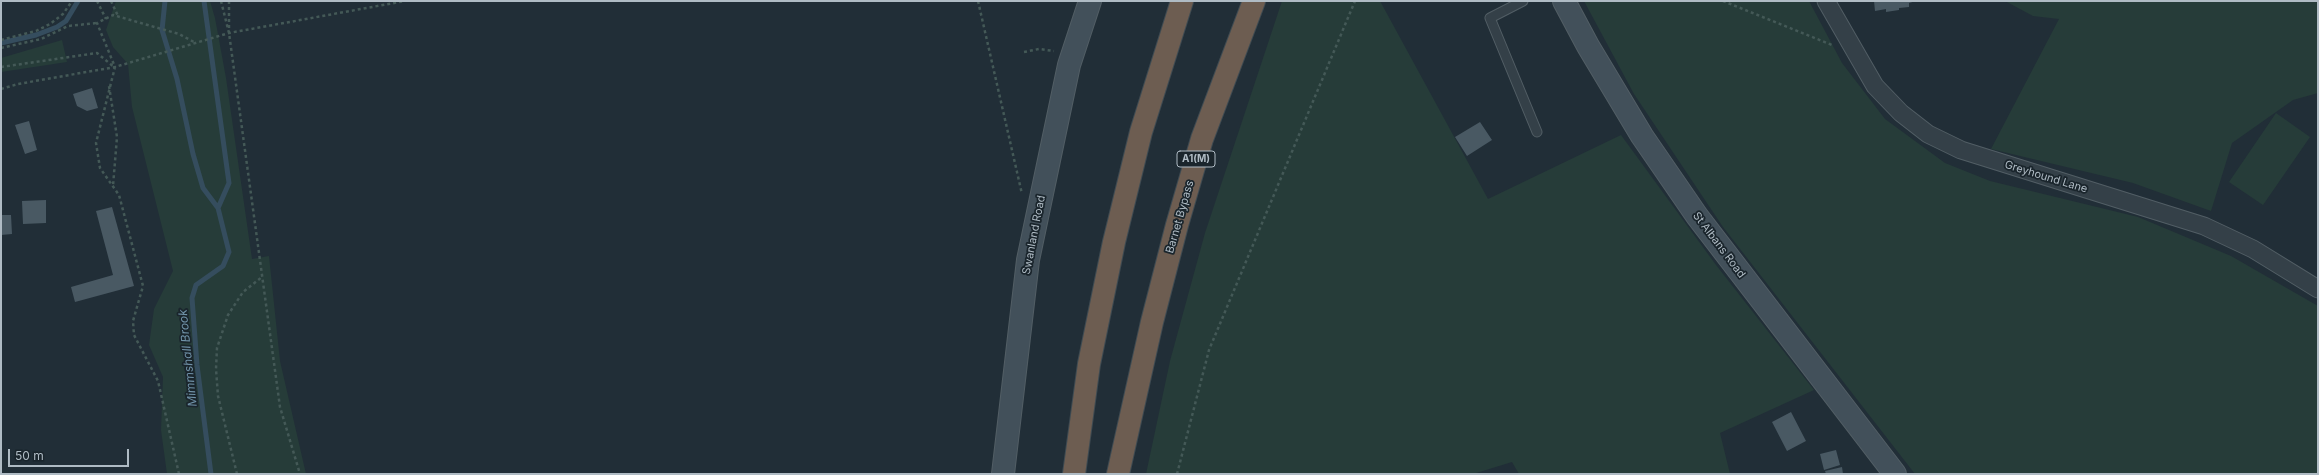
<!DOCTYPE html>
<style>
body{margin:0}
#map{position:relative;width:2319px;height:475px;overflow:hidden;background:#212e37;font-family:Inter,sans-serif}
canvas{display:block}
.frame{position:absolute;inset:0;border:2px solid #afbbc4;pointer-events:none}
.scale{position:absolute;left:8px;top:449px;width:121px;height:18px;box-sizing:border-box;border:2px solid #afbbc4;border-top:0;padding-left:5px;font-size:12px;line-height:14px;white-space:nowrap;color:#afbbc4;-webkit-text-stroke:3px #1a252c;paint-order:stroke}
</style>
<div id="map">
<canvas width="2319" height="475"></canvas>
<div class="frame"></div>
<div class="scale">50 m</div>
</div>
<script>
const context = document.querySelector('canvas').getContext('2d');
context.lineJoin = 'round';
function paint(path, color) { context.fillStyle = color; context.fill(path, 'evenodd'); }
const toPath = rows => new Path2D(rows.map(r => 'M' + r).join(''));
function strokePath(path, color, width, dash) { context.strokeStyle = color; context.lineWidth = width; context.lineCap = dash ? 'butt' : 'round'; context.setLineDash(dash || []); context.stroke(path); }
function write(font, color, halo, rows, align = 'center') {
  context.font = font + ' Inter,sans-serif'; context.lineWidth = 3.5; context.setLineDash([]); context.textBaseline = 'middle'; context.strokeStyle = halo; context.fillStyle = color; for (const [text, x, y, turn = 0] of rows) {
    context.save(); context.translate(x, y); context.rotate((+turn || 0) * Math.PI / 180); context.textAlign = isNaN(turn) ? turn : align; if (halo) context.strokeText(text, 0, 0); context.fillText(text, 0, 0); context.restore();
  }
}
paint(toPath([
 [116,1,210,1,215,18,226,78,252,259,269,256,280,361,306,474,167,474,161,430,163,377,149,345,154,309,173,271,132,107,128,64,113,47,106,30],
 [1282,1,1380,1,1488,199,1621,135,1716,265,1814,390,1720,433,1730,474,1519,474,1512,462,1473,474,1146,474,1170,361,1205,233],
 [1584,1,1809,1,1842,63,1885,119,1945,163,1990,181,2138,217,2231,256,2318,306,2318,474,1915,474,1723,227,1634,94],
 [2005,1,2318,1,2318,93,2293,100,2232,143,2211,211,2133,183,1991,149,2059,19,2033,16],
 [62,40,67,62,1,72,1,58],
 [2276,113,2310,137,2263,205,2229,182]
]), '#263c39');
strokePath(toPath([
 [165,1,162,30,177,79,193,154,203,188,218,208],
 [204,1,229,183,218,208,229,252,223,266,196,285,192,298,197,365,211,474],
 [1,43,36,35,57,27,66,21,78,1]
]), '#354d5e', 5);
paint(toPath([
 [1874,1,1916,1,1909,3,1909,7,1899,8,1899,10,1886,12,1886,9,1875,11],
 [92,88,98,108,87,111,77,106,73,94],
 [29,121,37,150,25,154,15,125],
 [1480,122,1492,140,1467,156,1455,137],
 [46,200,46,223,23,224,22,201],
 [112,207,134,286,75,302,71,287,113,275,96,211],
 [1,215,11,215,12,234,1,235],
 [1791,412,1806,441,1787,451,1772,422],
 [1836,450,1840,465,1824,470,1820,454],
 [1842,467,1843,474,1826,474,1825,471]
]), '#495963');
const lane = toPath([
 [1523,1,1490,18,1537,132]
]);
const street = toPath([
 [1826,1,1875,86,1901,113,1928,134,1961,150,2204,226,2253,249,2318,289]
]);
const secondary = toPath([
 [1564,1,1588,46,1642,136,1697,216,1895,474],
 [1003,474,1028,260,1069,65,1090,1]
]);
const highway = toPath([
 [1074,474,1089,364,1114,242,1141,132,1182,1],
 [1118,474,1152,322,1177,225,1202,139,1254,1]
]);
strokePath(lane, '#525e65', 11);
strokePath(street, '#525e65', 19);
strokePath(secondary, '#525e65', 24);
strokePath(highway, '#3f4b52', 24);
strokePath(toPath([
 [97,1,106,19],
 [111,1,118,16],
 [221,1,229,33,280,407,300,474],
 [978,1,1022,194],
 [1723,1,1832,45],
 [229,28,229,1],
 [1,40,36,31,50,24,63,14,72,1],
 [1,48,41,39,68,26,97,23],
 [1024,52,1039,49,1054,51],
 [1,67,97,53,114,67],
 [109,86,117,137,113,186],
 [1,89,18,84,115,67,229,33,405,1],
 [179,474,158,381,134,335,133,321,143,286,119,195,100,168,96,143,115,67,97,23,113,15,179,34,194,42],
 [237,474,218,396,216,369,217,348,228,315,243,292,262,277],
 [1177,474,1209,350,1355,1]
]), '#445957', 2.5, [3, 3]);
strokePath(lane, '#344048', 9);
strokePath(street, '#344048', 17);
strokePath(secondary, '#42505a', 22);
strokePath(highway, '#6d5d51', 22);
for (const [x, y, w] of [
 [1196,159,38]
]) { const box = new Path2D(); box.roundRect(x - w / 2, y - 8, w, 16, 3); context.fillStyle = '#1a252c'; context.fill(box); strokePath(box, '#afbbc4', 1); }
write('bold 10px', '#afbbc4', null, [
 ["A1(M)",1196,159]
]);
write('11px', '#afbbc4', '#1a252c', [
 ["Greyhound Lane",2046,177,17],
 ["Barnet Bypass",1180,217,-74],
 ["Swanland Road",1034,235,-79],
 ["St Albans Road",1719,245,53]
]);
write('italic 12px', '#7092a8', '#1a252c', [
 ["Mimmshall Brook",188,358,-96]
]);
</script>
